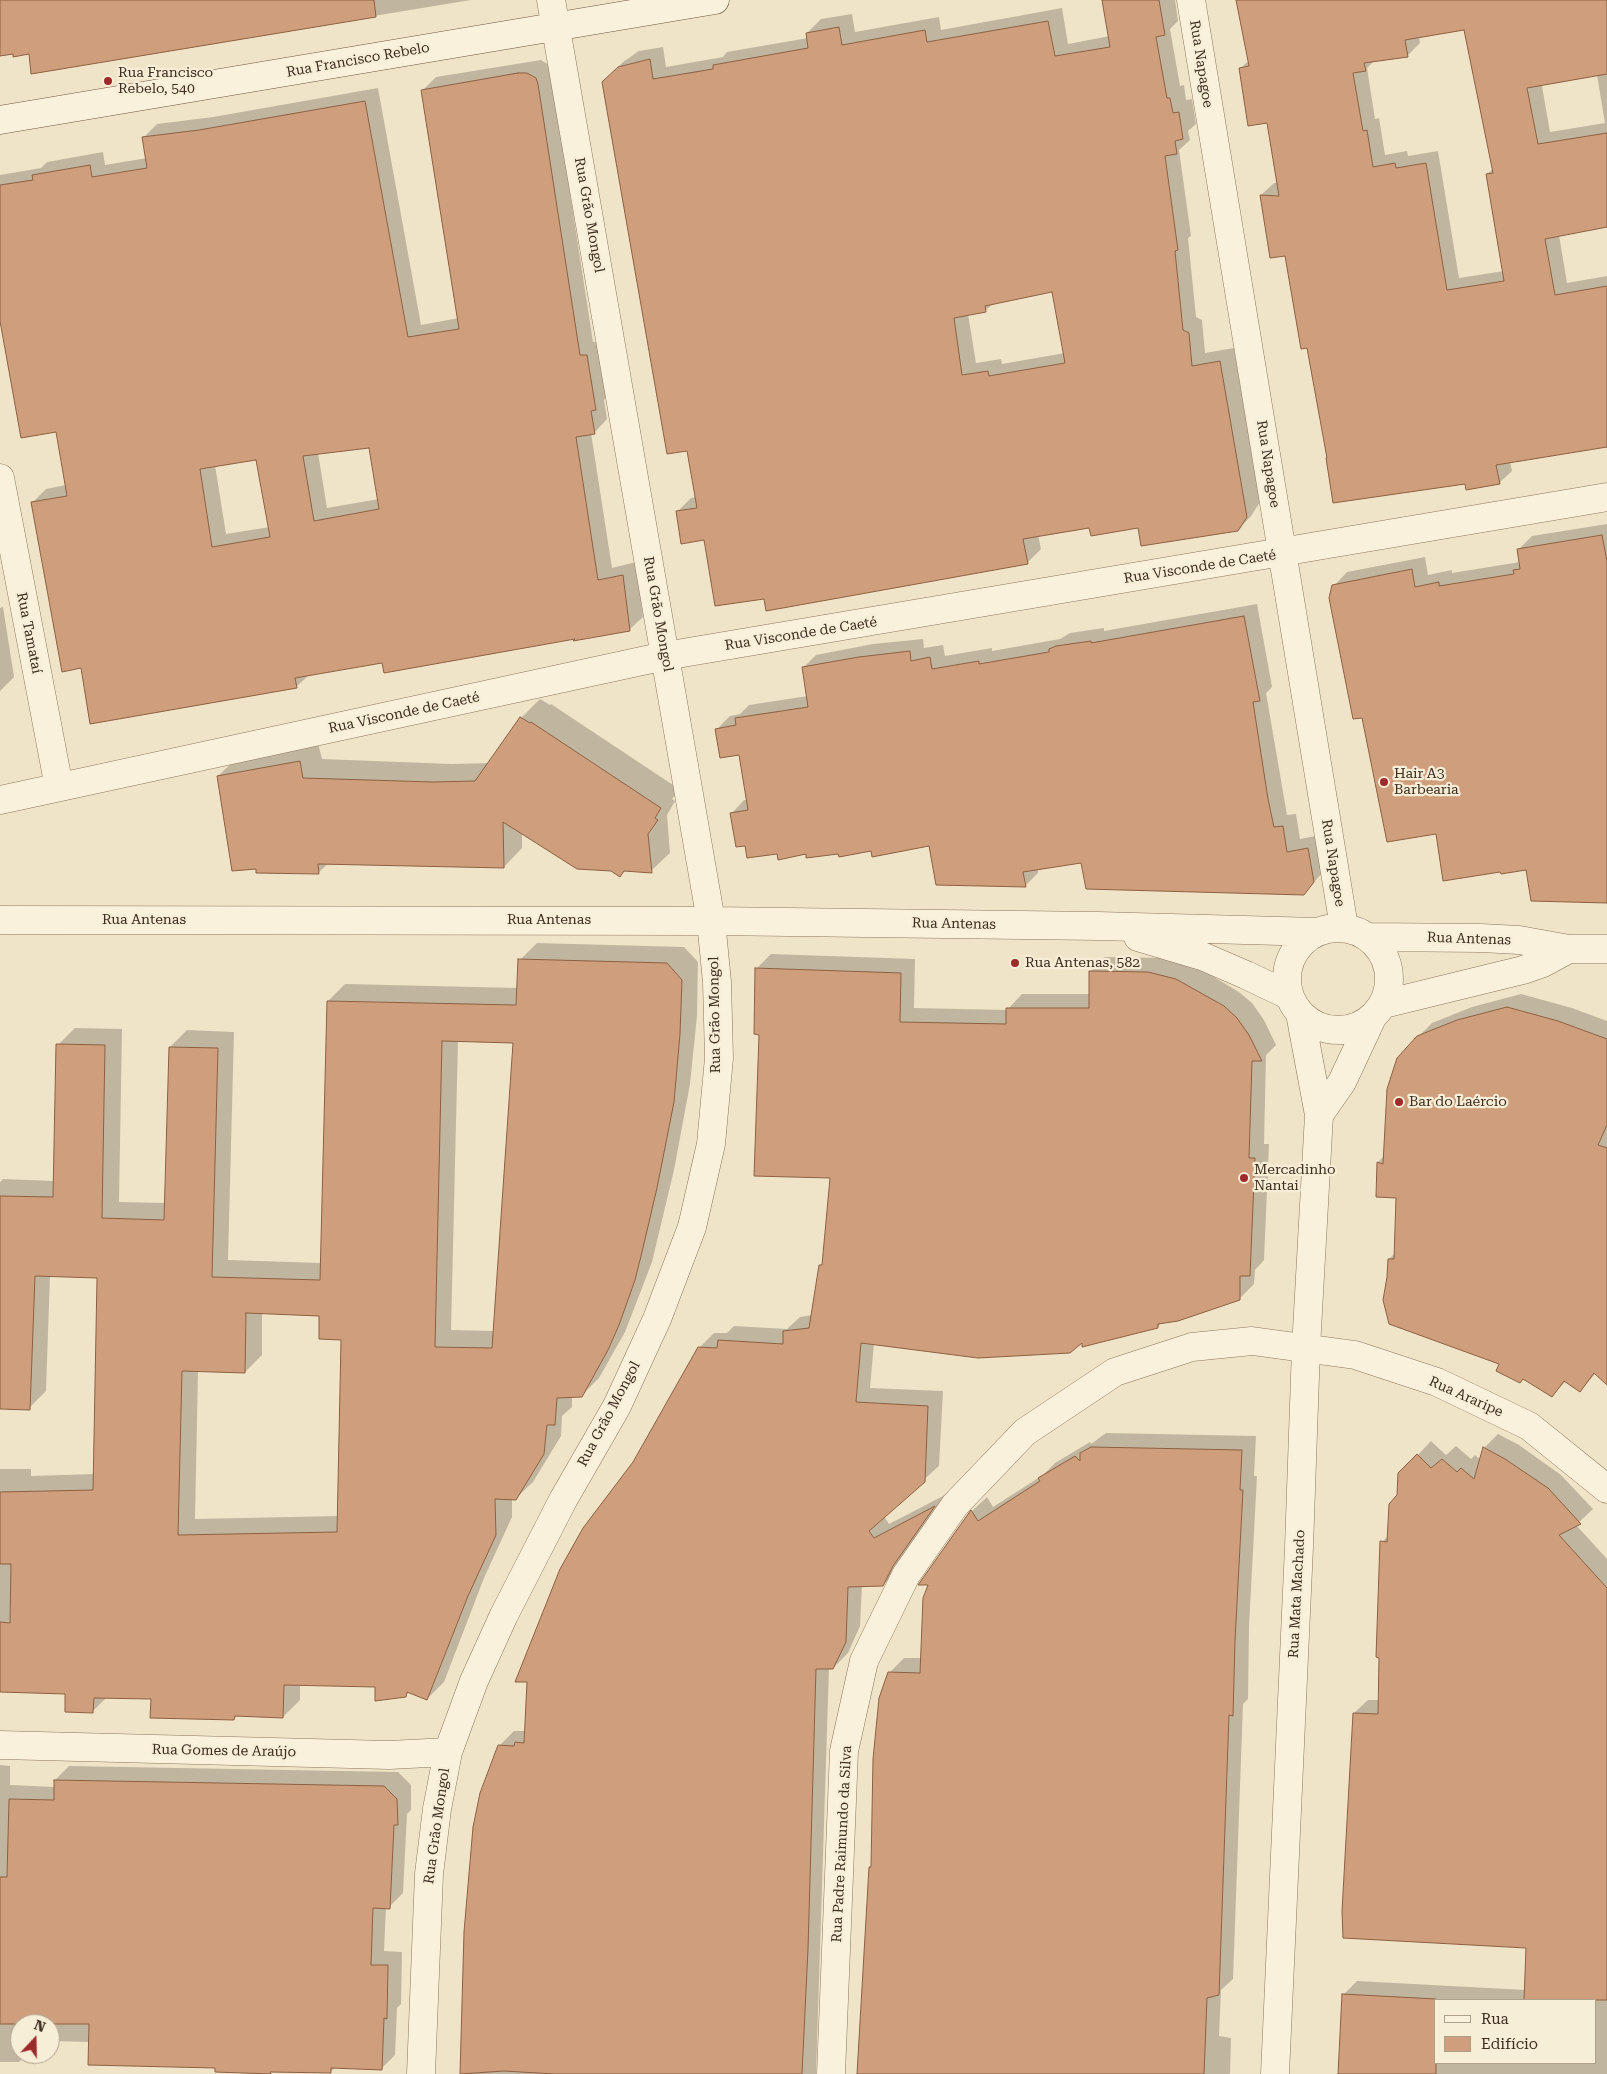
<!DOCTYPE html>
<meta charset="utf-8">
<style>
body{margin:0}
#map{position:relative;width:1607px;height:2074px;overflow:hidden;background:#f0e4c8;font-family:"Roboto Serif",serif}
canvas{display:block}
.legend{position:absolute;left:1434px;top:1999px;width:162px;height:65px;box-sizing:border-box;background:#f7eed8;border:1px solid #ada18e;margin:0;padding:6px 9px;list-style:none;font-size:15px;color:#3d2e20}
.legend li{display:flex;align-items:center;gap:10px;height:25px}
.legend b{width:25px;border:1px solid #ada18e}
.north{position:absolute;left:10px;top:2014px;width:50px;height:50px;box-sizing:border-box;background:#f7eed8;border:1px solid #ada18e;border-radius:50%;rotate:21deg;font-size:14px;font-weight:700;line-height:20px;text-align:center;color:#3d2e20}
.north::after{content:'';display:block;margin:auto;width:18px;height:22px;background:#9e2a2b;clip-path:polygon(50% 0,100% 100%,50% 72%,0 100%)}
</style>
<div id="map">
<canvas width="1607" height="2074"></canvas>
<ul class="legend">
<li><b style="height:6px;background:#faf1dc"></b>Rua</li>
<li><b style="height:14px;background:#cf9f7d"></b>Edifício</li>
</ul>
<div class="north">N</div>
</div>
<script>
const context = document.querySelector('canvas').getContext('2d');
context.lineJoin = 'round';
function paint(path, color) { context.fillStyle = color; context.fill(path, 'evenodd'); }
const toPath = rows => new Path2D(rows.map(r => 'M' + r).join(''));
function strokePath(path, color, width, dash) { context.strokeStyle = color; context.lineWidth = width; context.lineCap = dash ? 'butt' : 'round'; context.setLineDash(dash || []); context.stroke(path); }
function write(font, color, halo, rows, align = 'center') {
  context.font = font + ' "Roboto Serif",serif'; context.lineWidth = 4.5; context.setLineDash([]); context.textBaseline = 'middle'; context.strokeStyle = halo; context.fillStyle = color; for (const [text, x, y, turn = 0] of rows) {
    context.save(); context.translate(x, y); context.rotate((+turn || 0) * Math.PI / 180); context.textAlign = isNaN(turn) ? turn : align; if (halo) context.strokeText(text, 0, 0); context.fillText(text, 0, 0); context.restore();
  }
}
paint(toPath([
 [0,0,471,0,33,72,30,52,0,55],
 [1103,0,1175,0,1178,21,1170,29,1180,86,1184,85,1186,100,1192,99,1196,124,1188,131,1190,140,1179,150,1191,236,1188,238,1196,317,1202,320,1205,353,1234,348,1260,502,1251,516,1238,530,1139,526,1090,527,1038,535,1041,549,1027,563,765,598,677,512,691,498,696,497,688,449,609,76,623,62,639,51,663,47,666,67,723,57,727,52,808,38,807,33,821,19,852,14,855,32,939,17,941,30,1062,8,1068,44,1110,36],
 [1053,291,1065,353,1002,364,1001,359,976,363,968,314,985,311,994,303],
 [1237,0,1527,0,1550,132,1605,123,1597,75,1571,0,1607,0,1607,225,1559,235,1567,283,1607,276,1607,446,1510,462,1512,471,1499,483,1466,483,1308,346,1286,254,1261,195,1274,183,1278,183,1268,121,1240,69,1249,60],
 [1464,29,1494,168,1487,174,1504,271,1459,278,1438,151,1408,156,1407,151,1385,155,1379,118,1375,119,1367,68,1374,61,1407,56,1420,43,1419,37],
 [541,60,549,65,551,70,593,342,600,342,608,395,604,400,607,419,594,433,591,433,612,568,636,562,643,617,629,630,383,662,309,675,296,687,82,667,33,502,46,489,66,485,57,431,0,312,0,175,41,168,47,162,103,152,105,165,147,158,144,137,157,124,213,117,378,88,421,325,459,318,422,91,436,77],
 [370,446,379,499,327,508,318,453],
 [257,459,270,527,226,534,215,465],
 [1607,524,1607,902,1437,833,1363,716,1334,586,1347,572,1425,557,1428,575,1452,570,1452,573,1520,562,1518,550,1532,536],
 [1257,604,1272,687,1266,693,1287,815,1296,814,1300,839,1321,835,1327,868,1303,894,1082,862,1038,868,1038,873,1025,886,930,845,840,852,778,852,746,844,731,814,744,800,747,800,740,754,717,729,730,716,740,714,749,705,808,696,803,668,816,655,873,644,923,639,924,648,943,645,945,656,992,648,992,651,1060,639,1070,633,1104,628,1104,631],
 [3,607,14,677,0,691,0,608],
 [540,699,550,705,551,704,679,789,672,799,675,801,667,815,670,853,651,871,626,870,620,876,611,870,522,833,522,848,504,867,329,863,319,872,257,867,218,776,237,758,318,743,322,759,452,764,490,763,521,718],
 [537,943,684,947,698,962,697,1016,690,1084,674,1170,652,1262,625,1332,599,1378,581,1396,572,1396,572,1407,562,1416,561,1436,533,1482,515,1499,512,1499,512,1517,484,1578,444,1682,427,1699,409,1692,405,1696,377,1685,300,1684,300,1700,283,1717,238,1715,234,1719,153,1698,107,1697,93,1711,67,1693,0,1691,0,1469,31,1469,31,1476,94,1474,98,1277,50,1275,46,1391,29,1408,0,1408,0,1182,3,1179,55,1181,58,1045,75,1028,122,1029,119,1202,166,1203,170,1047,187,1030,234,1032,228,1260,322,1263,328,1001,345,984,518,988,520,960],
 [458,1040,514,1042,494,1331,451,1330],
 [262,1312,320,1315,342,1338,339,1516,195,1519,198,1371,245,1372,262,1355],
 [771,954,915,959,914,1008,1007,1010,1022,994,1090,994,1090,972,1105,957,1163,958,1192,964,1239,992,1252,1003,1264,1020,1276,1045,1266,1055,1264,1144,1269,1144,1264,1260,1255,1270,1254,1284,1239,1299,1161,1323,1158,1327,1084,1340,874,1343,870,1388,943,1391,939,1466,884,1516,889,1524,947,1494,898,1570,883,1585,862,1585,860,1626,848,1653,833,1668,829,1668,816,2074,461,2074,466,1932,499,1746,514,1731,526,1731,634,1463,699,1348,714,1333,727,1333,734,1326,787,1329,800,1317,812,1315,820,1266,823,1263,831,1176,760,1034,756,969],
 [1521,994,1572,1008,1607,1021,1607,1383,1596,1373,1580,1391,1566,1381,1552,1396,1501,1363,1389,1277,1389,1259,1395,1253,1397,1197,1377,1196,1378,1162,1385,1155,1418,1037,1432,1023,1472,1007],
 [1106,1433,1256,1436,1254,1476,1257,1476,1249,1626,1248,1699,1243,1704,1233,1979,1221,1990,1219,2036,1231,2038,1230,2074,858,2074,870,1868,872,1866,889,1673,904,1658,922,1658,930,1584,920,1584,972,1511,987,1497,993,1507,1043,1475,1055,1463,1090,1442,1091,1444],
 [1498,1434,1519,1445,1561,1475,1593,1509,1576,1525,1607,1559,1607,2074,1339,2074,1343,1995,1357,1981,1526,1990,1528,1947,1354,1713,1368,1700,1379,1700,1382,1542,1389,1535,1399,1496,1400,1474,1431,1441,1446,1455,1456,1446,1471,1459,1475,1455,1481,1460,1484,1448],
 [1436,2000,1596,2000,1596,2063,1436,2063],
 [0,1765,10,1766,10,1785,55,1787,55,1780,69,1766,398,1772,411,1785,411,1810,407,1814,403,1893,389,1907,386,1907,384,1951,402,1952,401,2004,397,2008,395,2055,382,2068,336,2067,330,2072,272,2070,270,2072,216,2067,90,2042,50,2041,50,2024,20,2024,20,2054,27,2054,19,2062,0,2062]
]), '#0003');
const building = toPath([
 [0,0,374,0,376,17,31,74,29,54,13,57,13,54,0,56,0,0],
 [1102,0,1159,0,1165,35,1156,37,1167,98,1170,98,1173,113,1179,112,1183,139,1175,141,1177,154,1165,156,1178,250,1175,251,1183,330,1189,333,1192,366,1220,361,1247,517,1238,531,1141,546,1138,528,1091,536,1089,528,1023,539,1028,564,766,611,764,599,715,606,704,540,681,544,676,511,697,508,687,451,667,454,602,82,618,67,650,59,653,79,713,69,713,65,808,48,806,33,839,27,842,45,925,30,927,42,1048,21,1055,56,1110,47,1102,0],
 [1052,292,1065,363,989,376,988,371,962,375,954,318,986,312,985,306,1052,292],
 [1236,0,1607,0,1607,74,1527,88,1538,144,1607,133,1607,227,1545,239,1555,295,1607,286,1607,447,1496,465,1500,484,1466,490,1465,484,1333,503,1326,458,1327,458,1307,348,1301,349,1285,256,1270,258,1260,195,1279,196,1267,123,1248,126,1239,68,1249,66,1236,0],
 [1464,30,1493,173,1486,174,1504,281,1447,290,1426,163,1396,168,1395,163,1373,167,1367,130,1363,131,1353,73,1366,71,1364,63,1408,57,1405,40,1464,30],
 [518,73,527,73,536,78,538,84,580,355,587,355,596,410,591,411,595,434,576,437,598,580,623,575,630,631,573,641,575,639,384,673,382,663,295,678,297,688,90,724,81,668,62,672,31,502,67,496,56,432,21,438,0,321,0,185,33,180,32,175,90,165,92,177,147,168,142,137,199,130,365,101,408,337,459,329,421,90,518,73],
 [369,448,379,509,314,521,303,456,369,448],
 [256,460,270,537,212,547,200,469,256,460],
 [1602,535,1607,561,1607,903,1531,901,1526,870,1501,874,1500,872,1443,881,1436,834,1387,842,1362,718,1353,719,1329,598,1332,585,1412,569,1415,587,1439,582,1439,586,1514,574,1513,570,1520,569,1517,549,1602,535],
 [1244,616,1260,701,1253,702,1268,799,1274,827,1283,826,1287,852,1308,848,1314,882,1304,895,1086,889,1081,863,1023,872,1026,887,936,885,929,846,872,857,871,851,839,857,838,854,806,858,806,854,778,860,777,854,747,858,745,846,736,847,730,813,748,810,739,755,720,758,715,729,736,725,735,718,808,707,802,667,859,657,910,651,911,661,930,657,932,669,979,661,979,664,1049,652,1049,649,1056,646,1091,641,1091,643,1244,616],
 [520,717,530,723,531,722,661,808,655,818,658,820,648,834,652,873,624,871,620,877,611,871,577,869,503,822,504,868,318,864,319,874,256,873,256,869,232,871,217,776,300,761,303,778,433,782,475,781,520,717],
 [518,959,667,963,682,980,680,1034,674,1102,657,1188,642,1252,635,1280,619,1325,608,1350,582,1397,557,1398,555,1425,547,1425,544,1454,516,1500,495,1499,496,1535,468,1596,427,1700,407,1692,406,1697,375,1701,375,1687,284,1685,283,1718,235,1716,234,1720,150,1718,151,1699,94,1698,93,1713,65,1712,65,1694,0,1692,0,1622,10,1623,11,1564,0,1564,0,1492,93,1490,97,1278,35,1276,30,1410,0,1409,0,1196,53,1197,56,1044,105,1045,102,1218,164,1220,169,1047,218,1048,212,1277,320,1280,327,1001,516,1005,518,959],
 [442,1041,513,1043,492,1348,435,1347,442,1041],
 [246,1313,319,1316,319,1339,341,1340,337,1532,178,1535,182,1371,245,1373,246,1313],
 [755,968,901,973,900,1022,1006,1024,1006,1008,1089,1008,1089,971,1148,972,1176,979,1224,1006,1237,1018,1249,1035,1262,1061,1252,1061,1249,1158,1255,1158,1250,1276,1240,1276,1240,1300,1178,1321,1158,1324,1158,1328,1082,1347,1082,1343,1070,1353,978,1358,861,1343,856,1402,928,1406,925,1482,869,1531,874,1538,935,1506,893,1566,883,1586,848,1587,846,1642,833,1669,816,1669,808,1949,802,2074,554,2074,504,2071,460,2074,464,1932,473,1827,480,1793,498,1745,514,1746,515,1742,524,1743,527,1682,515,1682,560,1569,583,1528,633,1462,698,1347,717,1348,718,1340,783,1344,783,1331,809,1328,819,1265,822,1265,830,1178,754,1176,759,1035,754,1034,755,968],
 [1507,1007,1558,1021,1607,1039,1607,1125,1598,1145,1607,1148,1607,1385,1594,1373,1580,1392,1564,1381,1552,1397,1523,1379,1520,1383,1496,1371,1499,1364,1389,1324,1383,1300,1387,1277,1388,1259,1394,1259,1396,1198,1376,1197,1377,1162,1383,1164,1387,1089,1397,1058,1417,1036,1457,1020,1507,1007],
 [1091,1447,1242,1450,1240,1490,1243,1490,1235,1641,1233,1716,1229,1715,1219,1995,1207,1998,1204,2074,857,2074,869,1867,871,1867,873,1759,879,1698,888,1672,920,1673,923,1598,928,1585,918,1585,971,1510,978,1521,1040,1481,1038,1478,1075,1456,1080,1461,1080,1453,1091,1447],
 [1483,1447,1505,1459,1548,1488,1581,1524,1559,1535,1607,1588,1607,2000,1524,2000,1526,1948,1343,1938,1342,1911,1353,1713,1378,1714,1379,1658,1376,1657,1380,1541,1387,1542,1389,1504,1397,1495,1398,1473,1417,1454,1431,1468,1442,1459,1457,1472,1461,1468,1474,1479,1483,1447],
 [54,1780,384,1786,397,1799,398,1825,394,1825,390,1909,373,1908,371,1965,388,1965,387,2019,384,2018,382,2070,331,2068,331,2073,270,2072,271,2074,215,2072,215,2068,88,2065,89,2024,0,2024,0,1877,7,1877,9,1799,54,1800,54,1780],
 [1342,1994,1436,1999,1436,2074,1338,2074,1342,1994]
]);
paint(building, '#cf9f7d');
strokePath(building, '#8d5f41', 1);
const street = toPath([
 [1191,0,1344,927],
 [0,478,59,787],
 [0,800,665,656,1607,497],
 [0,920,711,921,1098,926,1317,932],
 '1287 979a51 51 0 1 1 102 0a51 51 0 1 1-102 0Z',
 [1138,937,1202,956,1246,975,1290,996],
 [1368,937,1481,938,1519,940,1569,949,1607,949],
 [1384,1004,1523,970,1543,963,1569,949],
 [1319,1115,1342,1082,1371,1020],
 [0,1745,389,1755,448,1752],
 [421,2074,429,1874,437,1809,448,1752,474,1681,504,1615,563,1500,617,1406,657,1319,692,1227,711,1144,719,1058,717,982,711,921,551,0],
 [831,2074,844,1751,864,1661,906,1575,955,1505,1025,1432,1115,1372,1192,1347,1252,1341,1355,1355,1437,1382,1529,1426,1607,1489],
 [1275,2074,1299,1547,1306,1348,1319,1115,1300,1013]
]);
const secondary = toPath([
 [0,120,715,0]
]);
strokePath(street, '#8d765c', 29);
strokePath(secondary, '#6f573f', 29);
strokePath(street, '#faf1dc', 28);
strokePath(secondary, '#faf1dc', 28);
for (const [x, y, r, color] of [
 [108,81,5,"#9e2a2b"],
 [1384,782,5,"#9e2a2b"],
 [1015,963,5,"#9e2a2b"],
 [1399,1102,5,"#9e2a2b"],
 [1244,1178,5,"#9e2a2b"]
]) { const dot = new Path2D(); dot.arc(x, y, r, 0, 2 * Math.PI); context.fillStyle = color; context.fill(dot); strokePath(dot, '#f7eed8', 2); }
write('14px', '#3d2e20', '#f7eed8', [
 ["Rua Francisco Rebelo",358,60,-10],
 ["Rua Napagoe",1201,64,81],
 ["Rua Grão Mongol",589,215,80],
 ["Rua Napagoe",1268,464,81],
 ["Rua Visconde de Caeté",1200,567,-9],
 ["Rua Grão Mongol",658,614,80],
 ["Rua Tamataí",29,633,79],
 ["Rua Visconde de Caeté",801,634,-9],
 ["Rua Visconde de Caeté",404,713,-12],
 ["Rua Napagoe",1333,863,81],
 ["Rua Antenas",144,920],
 ["Rua Antenas",549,920],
 ["Rua Antenas",954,924,1],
 ["Rua Antenas",1469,939,2],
 ["Rua Grão Mongol",715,1015,-91],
 ["Rua Araripe",1466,1397,24],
 ["Rua Grão Mongol",609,1414,-62],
 ["Rua Mata Machado",1297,1594,-87],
 ["Rua Gomes de Araújo",224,1751,1],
 ["Rua Grão Mongol",437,1826,-82],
 ["Rua Padre Raimundo da Silva",842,1844,-87]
]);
write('14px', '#3d2e20', '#f7eed8', [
 ["Rua Francisco",118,73],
 ["Rebelo, 540",118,89],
 ["Hair A3",1394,774],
 ["Barbearia",1394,790],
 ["Rua Antenas, 582",1025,963],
 ["Bar do Laércio",1409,1102],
 ["Mercadinho",1254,1170],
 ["Nantai",1254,1186]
], 'left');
</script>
